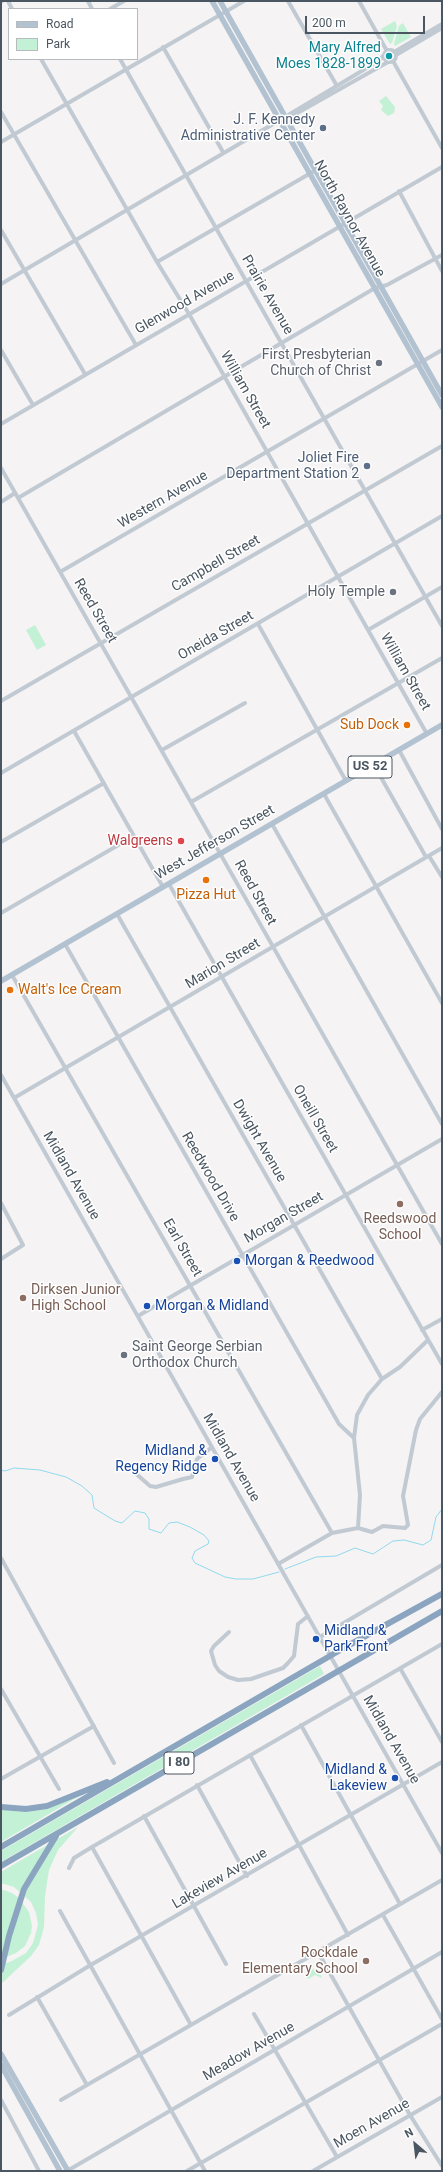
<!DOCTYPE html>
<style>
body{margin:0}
#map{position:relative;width:443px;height:2172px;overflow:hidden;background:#f5f3f3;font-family:Roboto,sans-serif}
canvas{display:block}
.frame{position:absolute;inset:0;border:2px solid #4a5661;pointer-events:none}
.legend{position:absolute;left:8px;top:8px;width:130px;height:52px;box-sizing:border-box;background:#fff;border:1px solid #b7bbc0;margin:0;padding:5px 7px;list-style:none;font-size:12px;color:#4a5661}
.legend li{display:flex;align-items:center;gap:8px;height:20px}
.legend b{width:20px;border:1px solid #b7bbc0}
.north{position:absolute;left:395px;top:2124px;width:40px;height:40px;-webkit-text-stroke:3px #fff;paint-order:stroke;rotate:332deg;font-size:11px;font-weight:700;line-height:16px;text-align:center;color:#4a5661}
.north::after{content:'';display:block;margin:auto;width:14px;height:18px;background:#4a5661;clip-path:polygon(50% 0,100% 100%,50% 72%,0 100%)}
.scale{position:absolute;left:305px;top:16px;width:120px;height:18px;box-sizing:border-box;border:2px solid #4a5661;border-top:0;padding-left:5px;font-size:12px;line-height:14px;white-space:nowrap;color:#4a5661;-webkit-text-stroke:3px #fff;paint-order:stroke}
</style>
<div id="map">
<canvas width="443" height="2172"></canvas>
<div class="frame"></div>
<ul class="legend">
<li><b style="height:5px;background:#b3c2d1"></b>Road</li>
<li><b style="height:11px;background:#c3f1d5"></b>Park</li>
</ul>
<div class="north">N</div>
<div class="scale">200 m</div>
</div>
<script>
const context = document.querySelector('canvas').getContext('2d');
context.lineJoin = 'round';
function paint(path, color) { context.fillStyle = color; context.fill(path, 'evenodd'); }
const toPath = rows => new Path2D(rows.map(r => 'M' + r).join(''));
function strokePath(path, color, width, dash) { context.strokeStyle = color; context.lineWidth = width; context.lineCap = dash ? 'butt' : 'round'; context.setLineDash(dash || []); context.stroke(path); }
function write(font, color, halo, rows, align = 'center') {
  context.font = font + ' Roboto,sans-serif'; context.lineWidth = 3; context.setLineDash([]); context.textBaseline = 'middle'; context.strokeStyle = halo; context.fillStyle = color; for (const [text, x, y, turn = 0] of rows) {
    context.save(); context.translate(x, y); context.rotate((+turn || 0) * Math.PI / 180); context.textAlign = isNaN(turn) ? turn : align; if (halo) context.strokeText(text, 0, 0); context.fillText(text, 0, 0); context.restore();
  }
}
paint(toPath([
 [395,21,397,26,392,43,390,44,381,29],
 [403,23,411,37,395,46,394,44,399,26],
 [386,96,395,107,394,113,388,116,381,110,383,106,379,101],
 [35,625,46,645,37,650,26,630],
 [320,1666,324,1674,1,1862,1,1851],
 [81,1794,81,1795,1,1842,1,1809,27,1812,49,1808],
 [78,1827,58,1850,49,1870,45,1896,44,1927,39,1945,31,1956,1,1984,1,1964,10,1962,26,1953,33,1943,38,1925,36,1913,31,1902,14,1887,1,1883,1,1872],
 [1,1889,12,1893,19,1898,29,1912,32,1926,31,1933,25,1946,16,1953,1,1959],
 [317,1967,322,1978,315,1975,308,1979,306,1977,305,1974]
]), '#c3f1d5');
strokePath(toPath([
 [1,1470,5,1471,14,1468,40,1470,66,1477,82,1486,92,1495,94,1508,115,1521,122,1523,135,1511,145,1513,149,1519,149,1529,161,1533,169,1523,177,1522,190,1527,204,1535,209,1541,208,1544,195,1551,192,1558,195,1563,225,1577,236,1579,253,1579,279,1572],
 [285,1569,316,1557,336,1556,355,1548,373,1554,393,1541,404,1540,423,1545,431,1540,436,1517,442,1509]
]), '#90daee', 1);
strokePath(toPath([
 [8,1,12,9],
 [88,1,92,9],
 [288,1,337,86],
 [359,1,387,51],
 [1,2,2,1],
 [110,9,124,1],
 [163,47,223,152],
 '384 56a6 6 0 1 1 12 0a6 6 0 1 1-12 0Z',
 [394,52,442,24],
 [396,55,442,28],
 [41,59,157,262,189,314,427,734],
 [120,59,442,626],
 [393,61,442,148],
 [1,112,136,345],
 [286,117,292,116,388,62],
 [1,142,244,1],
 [399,191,442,271],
 [1,230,85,374],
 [157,262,316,170],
 [1,284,285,117,380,60,383,56],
 [1,350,33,405],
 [1,424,442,167],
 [1,468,442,1244],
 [18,498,375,288,387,285,442,255],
 [1,502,15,493],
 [60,572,442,350],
 [258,624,346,781],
 [368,630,442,587],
 [1,701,442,446],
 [74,731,163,887],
 [162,750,245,703],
 [399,750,442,829],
 [374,765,426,857],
 [1,773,442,516],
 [324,794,442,1003],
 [191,802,442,658],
 [272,824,442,1124],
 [1,842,104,783],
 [429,856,442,877],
 [169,884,442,1364],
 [1,913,134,836],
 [117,914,382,1379],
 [65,944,339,1424,354,1438],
 [12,975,332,1533],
 [1,1075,442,1853],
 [14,1098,442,848],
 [1,1203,23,1245,1,1259],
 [138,1316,442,1139],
 [422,1330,442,1319],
 [133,1471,150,1486,156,1487,183,1479,192,1477,197,1459,212,1447],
 [358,1528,372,1532,383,1526,405,1528,408,1525,403,1496,416,1430,420,1419,442,1392],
 [1,1558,114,1763],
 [278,1564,332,1533,358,1528,360,1495,354,1438,357,1415,368,1395,382,1379,400,1367,428,1340],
 [229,1632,214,1646,211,1651,215,1665,219,1671,228,1677,238,1680,251,1679,283,1668,288,1663,294,1656,298,1624,308,1616],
 [320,1637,442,1565],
 [400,1668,442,1742],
 [1,1689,59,1789],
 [301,1725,400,1904],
 [250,1755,348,1935],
 [1,1779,94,1726],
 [197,1785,247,1876],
 [144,1816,226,1964],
 [92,1847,191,2025],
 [69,1868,74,1858,92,1847,442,1644],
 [60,1911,205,2171],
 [383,1915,442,2019],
 [318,1952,410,2115,442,2166],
 [37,1997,87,2085],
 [254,2014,337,2157],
 [9,2015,89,1966,442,1762],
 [1,2100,39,2171],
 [61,2100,442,1880],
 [67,2171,442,1952],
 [187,2171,442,2024],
 [313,2171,442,2097]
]), '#c1cad2', 4);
strokePath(toPath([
 [212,1,442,407],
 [220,1,442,395],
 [1,981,442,725],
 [1,2054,68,2171],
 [1,2065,60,2171]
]), '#b3c2d1', 5.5);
strokePath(toPath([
 [1,1807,26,1809,47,1806,107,1782],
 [1,1847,342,1649,442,1594],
 [1,1866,442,1611],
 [1,1970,9,1936,24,1889,56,1836]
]), '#8ba5c1', 6);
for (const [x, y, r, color] of [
 [389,56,4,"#0f9aa8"],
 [323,128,4,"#5c6f8a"],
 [379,363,4,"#6b7280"],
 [367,466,4,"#5c6f8a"],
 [393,592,4,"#6b7280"],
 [407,725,4,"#e8710a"],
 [181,841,4,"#e0444e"],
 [206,880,4,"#e8710a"],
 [10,990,4,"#e8710a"],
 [400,1204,4,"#8d6e63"],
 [237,1261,4,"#1a4fb4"],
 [23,1298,4,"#8d6e63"],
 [147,1306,4,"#1a4fb4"],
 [124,1355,4,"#6b7280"],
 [215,1459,4,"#1a4fb4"],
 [316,1639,4,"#1a4fb4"],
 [395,1778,4,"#1a4fb4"],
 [366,1961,4,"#8d6e63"]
]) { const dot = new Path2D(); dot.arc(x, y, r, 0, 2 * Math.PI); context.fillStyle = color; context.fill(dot); strokePath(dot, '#fff', 1.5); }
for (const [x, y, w] of [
 [370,767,44],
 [179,1763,30]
]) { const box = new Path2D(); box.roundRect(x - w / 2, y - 11, w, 22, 3); context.fillStyle = '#fff'; context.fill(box); strokePath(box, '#4a5661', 1); }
write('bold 13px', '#4a5661', null, [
 ["US 52",370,767],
 ["I 80",179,1763]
]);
write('14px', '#0d838f', '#fff', [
 ["Mary Alfred",381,48],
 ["Moes 1828-1899",381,64]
], 'right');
write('14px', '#4e5e75', '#fff', [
 ["J. F. Kennedy",315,120],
 ["Administrative Center",315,136],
 ["Joliet Fire",359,458],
 ["Department Station 2",359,474]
], 'right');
write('14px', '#4a5661', '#fff', [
 ["North Raynor Avenue",349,219,61],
 ["Prairie Avenue",267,295,60],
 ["Glenwood Avenue",185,303,-30],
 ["William Street",245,390,60],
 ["Western Avenue",163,500,-30],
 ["Campbell Street",216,564,-30],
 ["Reed Street",95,611,60],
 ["Oneida Street",216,636,-30],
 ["William Street",405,672,60],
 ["West Jefferson Street",215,843,-30],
 ["Reed Street",255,893,61],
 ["Marion Street",223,964,-31],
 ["Oneill Street",315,1119,60],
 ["Dwight Avenue",259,1141,60],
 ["Midland Avenue",71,1176,60],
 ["Reedwood Drive",210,1177,60],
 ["Morgan Street",284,1218,-30],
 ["Earl Street",182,1248,60],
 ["Midland Avenue",231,1458,60],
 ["Midland Avenue",391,1740,60],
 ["Lakeview Avenue",220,1879,-30],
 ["Meadow Avenue",249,2052,-30],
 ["Moen Avenue",372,2124,-30]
]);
write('14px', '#5b616d', '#fff', [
 ["First Presbyterian",371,355],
 ["Church of Christ",371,371],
 ["Holy Temple",385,592],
 ["Saint George Serbian",132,1347,"left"],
 ["Orthodox Church",132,1363,"left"]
], 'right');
write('14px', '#c56008', '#fff', [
 ["Sub Dock",399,725],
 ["Pizza Hut",206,895,"center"],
 ["Walt's Ice Cream",18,990,"left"]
], 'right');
write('14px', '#be3a42', '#fff', [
 ["Walgreens",173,841]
], 'right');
write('14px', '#785e54', '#fff', [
 ["Reedswood",400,1219],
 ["School",400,1235],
 ["Dirksen Junior",31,1290,"left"],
 ["High School",31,1306,"left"],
 ["Rockdale",358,1953,"right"],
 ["Elementary School",358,1969,"right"]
]);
write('14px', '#164399', '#fff', [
 ["Morgan & Reedwood",245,1261],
 ["Morgan & Midland",155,1306],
 ["Midland &",207,1451,"right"],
 ["Regency Ridge",207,1467,"right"],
 ["Midland &",324,1631],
 ["Park Front",324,1647],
 ["Midland &",387,1770,"right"],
 ["Lakeview",387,1786,"right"]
], 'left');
</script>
